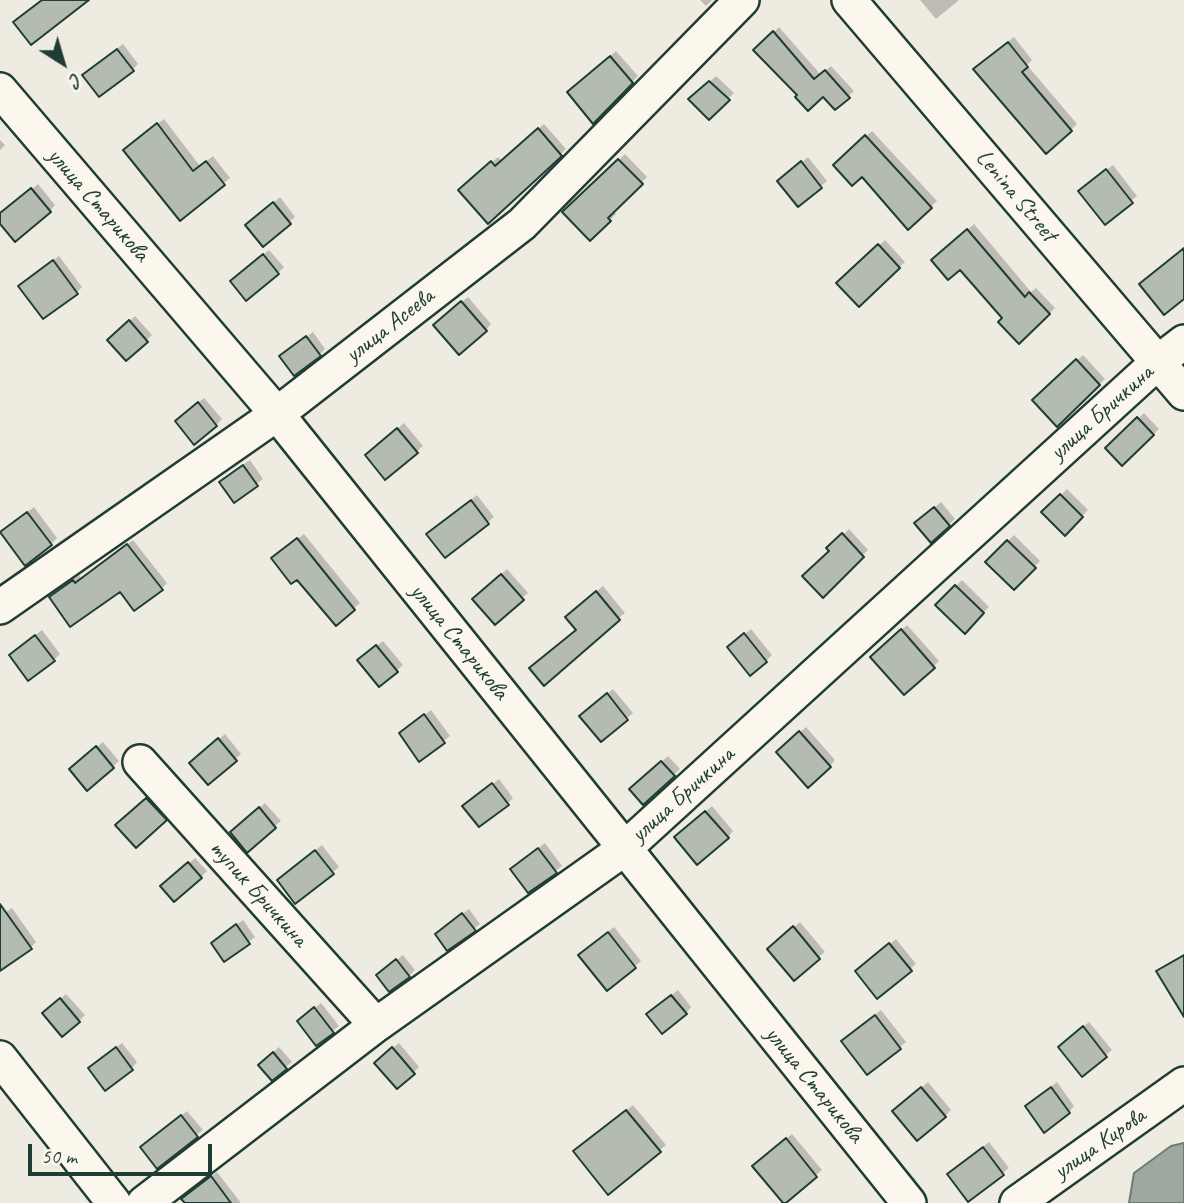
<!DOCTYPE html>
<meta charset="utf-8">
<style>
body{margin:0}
#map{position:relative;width:1184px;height:1203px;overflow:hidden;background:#eeece1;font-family:Caveat,sans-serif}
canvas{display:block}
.north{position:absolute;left:28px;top:28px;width:70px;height:70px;-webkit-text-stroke:5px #fbf7ec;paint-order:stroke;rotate:143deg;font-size:19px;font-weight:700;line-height:28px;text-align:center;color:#1f3d34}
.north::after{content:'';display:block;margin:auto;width:24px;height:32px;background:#1f3d34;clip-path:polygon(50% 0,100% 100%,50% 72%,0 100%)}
.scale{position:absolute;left:28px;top:1144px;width:184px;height:32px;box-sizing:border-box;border:4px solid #1f3d34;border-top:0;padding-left:9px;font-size:21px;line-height:24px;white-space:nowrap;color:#1f3d34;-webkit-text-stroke:5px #fbf7ec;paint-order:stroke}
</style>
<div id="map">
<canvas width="1184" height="1203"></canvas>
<div class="north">С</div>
<div class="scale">50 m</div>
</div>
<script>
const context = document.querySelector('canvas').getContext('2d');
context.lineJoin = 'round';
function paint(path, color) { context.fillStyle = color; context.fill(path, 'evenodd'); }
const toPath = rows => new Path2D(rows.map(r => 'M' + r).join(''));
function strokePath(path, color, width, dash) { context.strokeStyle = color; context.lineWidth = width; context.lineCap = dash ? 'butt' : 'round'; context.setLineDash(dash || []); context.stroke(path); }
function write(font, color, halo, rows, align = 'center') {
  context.font = font + ' Caveat,sans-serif'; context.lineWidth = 6; context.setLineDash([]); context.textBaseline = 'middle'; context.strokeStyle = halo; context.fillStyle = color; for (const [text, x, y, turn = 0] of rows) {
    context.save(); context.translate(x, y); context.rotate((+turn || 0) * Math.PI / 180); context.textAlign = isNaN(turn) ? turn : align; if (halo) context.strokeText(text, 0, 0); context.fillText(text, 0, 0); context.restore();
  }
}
const water = toPath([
 [1184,1143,1184,1203,1129,1203,1134,1173,1171,1146,1184,1143]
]);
paint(water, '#9fa89f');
strokePath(water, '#6c7d74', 2);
paint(toPath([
 [700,0,712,0,706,6],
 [920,0,959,0,936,19],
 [779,27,821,75,831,66,854,91,835,108,823,95,800,95,756,50],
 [1014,37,1032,60,1027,65,1077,124,1071,130,981,63],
 [123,44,138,64,133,69,90,70],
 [616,51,638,76,593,121,575,87],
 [716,76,734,93,709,117,696,94],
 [164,119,200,166,213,156,230,178,180,218,131,144],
 [544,124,566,149,488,221,466,185,498,157,502,161],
 [872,131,937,201,908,227,862,175,841,159],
 [0,140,5,145,0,150],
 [625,154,647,177,613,211,616,214,590,239,564,212],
 [808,157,827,181,798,205,785,176],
 [1113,165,1137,196,1131,201,1086,186],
 [38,184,55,205,50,211,0,221,0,215,3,212],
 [280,197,295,217,263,244,253,220],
 [974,224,1031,292,1036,288,1055,308,1019,342,1004,318,960,268,939,254],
 [885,240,905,262,859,305,839,283],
 [269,250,284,267,278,273,238,275],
 [59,256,82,287,77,292,26,281],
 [468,297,491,324,486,330,441,319],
 [135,316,152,335,126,359,109,340],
 [313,332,325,349,320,354,287,351],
 [1083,355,1105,379,1057,424,1035,401],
 [204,398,222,419,216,425,183,415],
 [1144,413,1159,429,1123,463,1107,448],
 [404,423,423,446,386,477,373,449],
 [250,460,263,479,235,500,227,476],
 [1067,489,1088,510,1065,533,1044,512],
 [477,495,494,517,445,556,434,529],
 [941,502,955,519,931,540,923,518],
 [34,507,57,538,51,544,7,527],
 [849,529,868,550,823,595,831,551,829,548],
 [304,534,360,603,336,624,279,553],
 [1014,535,1040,561,1014,587,988,562],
 [133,540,167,583,161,589,121,590,51,597,79,575,82,579],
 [507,569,528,593,522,598,480,593],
 [962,580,989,607,965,631,938,605],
 [603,586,625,613,576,654,578,629,573,611],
 [907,625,939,661,934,666,878,651],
 [751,629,772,655,766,661,735,642],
 [42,630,60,654,54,660,17,649],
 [383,641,403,665,379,685,365,655],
 [613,689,633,713,601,740,587,711],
 [431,710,450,736,420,759,407,728],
 [806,727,835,760,830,766,784,746],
 [225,734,241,754,208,783,197,757],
 [103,742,119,761,87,788,77,763],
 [668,756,680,769,644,803,637,784],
 [499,779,513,798,508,803,470,801],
 [153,793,171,814,165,819,123,819],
 [265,803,281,821,248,850,238,827],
 [712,806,733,831,728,837,682,831],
 [545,843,562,866,529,891,518,864],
 [322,845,339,867,296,902,285,875],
 [195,858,207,871,201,877,168,880],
 [12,908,36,942,31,947,0,962,0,916],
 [469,909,480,924,448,948,443,929],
 [243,920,255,937,225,959,219,937],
 [800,922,825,952,794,978,775,943],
 [614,927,641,961,607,989,586,949],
 [896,939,916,964,910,969,863,966],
 [403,955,415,970,409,976,384,970],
 [678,990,691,1007,686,1013,654,1009],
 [66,994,85,1015,79,1021,50,1008],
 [321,1003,339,1026,317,1044,305,1016],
 [881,1010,906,1042,868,1073,849,1035],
 [1089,1022,1112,1050,1082,1075,1066,1041],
 [122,1043,137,1062,132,1068,96,1063],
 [399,1043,419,1067,414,1072,382,1057],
 [279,1047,292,1062,272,1078,266,1059],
 [928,1082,951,1110,945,1116,900,1106],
 [1057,1082,1074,1106,1069,1112,1033,1101],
 [633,1105,666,1145,608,1192,581,1146],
 [187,1111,203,1130,157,1166,148,1142],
 [792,1134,822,1170,784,1202,760,1160],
 [989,1142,1009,1168,968,1200,955,1169],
 [217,1172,241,1203,187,1203,189,1193]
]), '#0003');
const building = toPath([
 [42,0,89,0,31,45,13,22,42,0],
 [773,31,814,79,825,70,850,98,835,110,823,97,808,111,795,97,797,95,753,50,773,31],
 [1008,42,1028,67,1022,72,1072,131,1046,154,973,69,1008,42],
 [117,49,134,71,99,97,82,75,117,49],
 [610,56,633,83,593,124,567,92,610,56],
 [709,81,730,100,709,120,688,99,709,81],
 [157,123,193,171,206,161,225,185,180,221,123,150,157,123],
 [538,128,562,156,488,224,458,190,491,161,495,166,538,128],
 [865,135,932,208,908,230,862,177,852,186,833,165,865,135],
 [618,159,643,184,608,218,611,221,590,241,562,212,618,159],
 [801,161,822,188,798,207,777,181,801,161],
 [1106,169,1133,203,1105,225,1078,191,1106,169],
 [31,188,51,212,15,242,0,224,0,213,31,188],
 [273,202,291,224,263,247,245,225,273,202],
 [967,229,1025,297,1029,292,1050,314,1019,344,998,322,1002,318,960,270,948,280,931,260,967,229],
 [878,244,900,268,859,307,836,283,878,244],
 [1184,248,1184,299,1164,315,1139,284,1184,248],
 [263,254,279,274,246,301,230,281,263,254],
 [53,260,78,294,43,319,18,286,53,260],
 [461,301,487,331,459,355,433,325,461,301],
 [129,320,148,342,126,361,107,340,129,320],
 [306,336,321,356,294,376,279,356,306,336],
 [1076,359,1100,385,1057,427,1032,400,1076,359],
 [198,402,217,426,194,445,175,421,198,402],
 [1137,417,1154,435,1122,466,1105,448,1137,417],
 [397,428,418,453,385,480,365,455,397,428],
 [243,465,258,486,234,503,219,482,243,465],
 [1060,494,1083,517,1065,536,1041,512,1060,494],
 [471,500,489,524,445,558,426,534,471,500],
 [934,507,950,526,931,543,914,523,934,507],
 [27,512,52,545,25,566,0,532,27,512],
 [842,533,864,557,823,598,802,576,829,551,826,548,842,533],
 [297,538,355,610,336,626,297,580,291,584,271,558,297,538],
 [1007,540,1036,568,1014,590,985,562,1007,540],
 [127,544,163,590,134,611,120,592,70,627,49,597,73,580,75,583,127,544],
 [501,574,524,600,495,625,472,599,501,574],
 [955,585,984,613,965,634,935,605,955,585],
 [596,591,620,620,544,686,529,668,576,630,565,617,596,591],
 [901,629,935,668,904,695,870,657,901,629],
 [744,633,767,662,750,676,727,647,744,633],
 [35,635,55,661,28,681,9,655,35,635],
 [376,645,398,672,379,687,357,660,376,645],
 [607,693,628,720,601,742,579,716,607,693],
 [424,714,445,743,419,762,399,733,424,714],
 [799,731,831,767,808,788,776,752,799,731],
 [218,738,237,761,208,785,189,763,218,738],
 [96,746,114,768,87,791,69,769,96,746],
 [661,761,675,776,643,805,629,789,661,761],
 [492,783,509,805,479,827,462,806,492,783],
 [146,798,167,820,136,848,115,825,146,798],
 [259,807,276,828,247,853,230,832,259,807],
 [705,811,729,838,697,865,674,837,705,811],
 [538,848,557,873,528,893,510,869,538,848],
 [315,850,334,874,295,904,277,880,315,850],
 [188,862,202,878,174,902,160,886,188,862],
 [0,904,32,949,0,971,0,904],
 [462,913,476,931,447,951,435,934,462,913],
 [236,924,250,944,224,962,211,943,236,924],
 [793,926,820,959,794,981,767,949,793,926],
 [608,932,636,968,607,991,578,955,608,932],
 [889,943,912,971,877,999,855,971,889,943],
 [1184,955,1184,1017,1156,971,1184,955],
 [396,959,410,977,389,992,376,975,396,959],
 [671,995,687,1014,662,1034,646,1014,671,995],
 [60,998,80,1022,62,1037,42,1013,60,998],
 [314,1007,334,1033,316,1046,297,1021,314,1007],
 [875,1015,901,1049,867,1075,841,1041,875,1015],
 [1083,1026,1107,1057,1082,1077,1058,1047,1083,1026],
 [116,1047,133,1070,105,1091,88,1068,116,1047],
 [392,1047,415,1074,397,1089,374,1063,392,1047],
 [273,1052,287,1069,272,1081,258,1065,273,1052],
 [921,1087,946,1117,917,1141,892,1111,921,1087],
 [1051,1087,1070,1113,1044,1133,1025,1106,1051,1087],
 [626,1110,661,1152,608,1195,573,1151,626,1110],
 [181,1115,198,1137,157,1169,140,1147,181,1115],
 [786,1138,817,1177,786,1203,783,1203,752,1166,786,1138],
 [983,1147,1004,1175,968,1202,947,1174,983,1147],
 [211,1176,231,1203,185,1203,181,1199,211,1176]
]);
paint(building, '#b4bbb0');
strokePath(building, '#1f3d34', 2);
const minor = toPath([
 [849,0,1184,393],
 [0,90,277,414,909,1203],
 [0,607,277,414,522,224,742,0],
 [140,762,376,1025],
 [0,1058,114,1203],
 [144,1203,376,1025,624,849,1158,362,1184,342],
 [1017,1203,1184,1084]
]);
strokePath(minor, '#1f3d34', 38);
strokePath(minor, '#fbf7ec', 33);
write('24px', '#1f3d34', '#fbf7ec', [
 ["Lenina Street",1016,196,50],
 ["улица Старикова",98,205,49],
 ["улица Асеева",390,326,-38],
 ["улица Бричкина",1102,413,-42],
 ["улица Старикова",459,642,51],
 ["улица Бричкина",683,795,-42],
 ["тупик Бричкина",258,894,48],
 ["улица Старикова",814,1085,51],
 ["улица Кирова",1100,1144,-35]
]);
</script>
